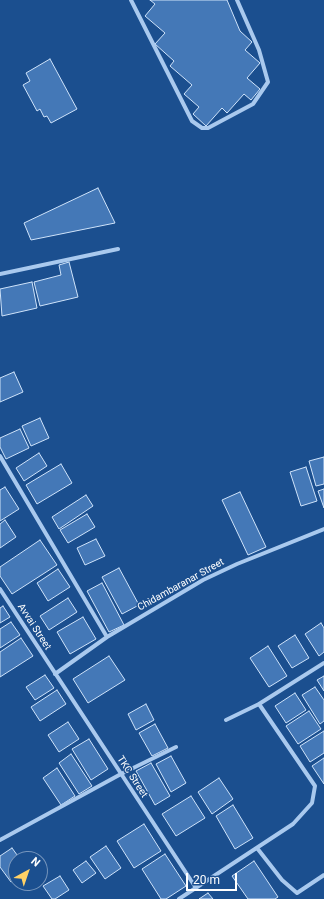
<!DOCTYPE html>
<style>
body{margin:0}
#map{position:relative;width:324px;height:899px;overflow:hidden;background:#1b4f8f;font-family:Roboto,sans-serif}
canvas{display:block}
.north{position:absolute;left:8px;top:851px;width:40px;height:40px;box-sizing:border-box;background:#1b4f8f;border:1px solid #7695bc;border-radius:50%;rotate:40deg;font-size:11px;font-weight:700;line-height:16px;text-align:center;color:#fff}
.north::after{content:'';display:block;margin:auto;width:14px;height:18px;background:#ffd166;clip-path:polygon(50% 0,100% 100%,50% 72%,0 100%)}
.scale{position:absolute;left:186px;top:873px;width:51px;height:18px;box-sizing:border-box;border:2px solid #fff;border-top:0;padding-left:5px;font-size:12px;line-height:14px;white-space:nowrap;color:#fff;-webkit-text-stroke:3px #1b4f8f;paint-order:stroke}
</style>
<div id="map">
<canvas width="324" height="899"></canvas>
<div class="north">N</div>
<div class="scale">20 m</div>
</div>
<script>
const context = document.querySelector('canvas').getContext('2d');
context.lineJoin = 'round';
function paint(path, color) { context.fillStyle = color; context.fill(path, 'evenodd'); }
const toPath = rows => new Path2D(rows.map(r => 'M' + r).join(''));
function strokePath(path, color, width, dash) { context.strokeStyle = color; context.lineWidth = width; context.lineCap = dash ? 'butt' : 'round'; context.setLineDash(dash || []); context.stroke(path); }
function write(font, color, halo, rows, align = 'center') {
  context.font = font + ' Roboto,sans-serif'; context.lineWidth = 3; context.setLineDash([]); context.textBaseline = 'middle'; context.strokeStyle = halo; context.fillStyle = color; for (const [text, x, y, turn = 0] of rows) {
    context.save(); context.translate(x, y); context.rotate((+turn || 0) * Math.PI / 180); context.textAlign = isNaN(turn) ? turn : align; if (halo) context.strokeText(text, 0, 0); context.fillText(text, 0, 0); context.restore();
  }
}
const building = toPath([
 [150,0,227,0,240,31,252,42,245,50,260,63,247,78,260,89,251,100,244,94,227,113,222,108,206,126,193,114,199,107,184,94,192,85,170,66,174,61,155,44,165,33,145,16,155,4,150,0],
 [50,59,77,109,51,123,47,116,44,117,40,109,37,111,23,85,30,81,26,73,50,59],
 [98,188,115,223,31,240,24,223,98,188],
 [69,262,78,297,40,306,34,282,61,275,59,265,69,262],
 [32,282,37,308,2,316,0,289,32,282],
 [14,372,23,392,0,402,0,378,14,372],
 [40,418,49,438,31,446,22,426,40,418],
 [20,429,29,448,6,459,0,447,0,438,20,429],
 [39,453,47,466,24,481,16,468,39,453],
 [324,457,324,484,316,486,309,461,324,457],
 [61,464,72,483,37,504,26,485,61,464],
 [306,467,317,501,301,506,290,472,306,467],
 [5,487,19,509,0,521,0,490,5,487],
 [324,489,324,508,318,491,324,489],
 [240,492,266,547,248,555,222,500,240,492],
 [86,495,93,506,59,529,52,517,86,495],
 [87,514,95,527,68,543,60,530,87,514],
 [5,520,16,537,0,548,0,524,5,520],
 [96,539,105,556,85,565,77,548,96,539],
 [40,540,57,565,12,594,0,576,0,567,40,540],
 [119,568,139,605,122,614,102,577,119,568],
 [58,569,70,587,48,601,37,583,58,569],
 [102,583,124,625,109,632,87,591,102,583],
 [68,598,77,612,49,630,40,616,68,598],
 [3,606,10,617,0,623,0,608,3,606],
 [83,617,96,639,70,654,57,632,83,617],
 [11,622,20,635,0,648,0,629,11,622],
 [321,623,324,628,324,652,319,656,305,634,321,623],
 [295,635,309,658,292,668,278,646,295,635],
 [21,638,33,656,0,677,0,652,21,638],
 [268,646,287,676,269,687,250,658,268,646],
 [109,656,125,680,88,703,73,679,109,656],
 [45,675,54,688,35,700,26,687,45,675],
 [324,676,324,691,317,680,324,676],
 [315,687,324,700,324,721,320,724,302,695,315,687],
 [57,690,66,704,40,721,31,707,57,690],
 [295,693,306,710,286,723,275,706,295,693],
 [146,704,154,720,136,730,128,714,146,704],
 [309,711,321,729,298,744,286,726,309,711],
 [68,722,79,739,59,752,48,735,68,722],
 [155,724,168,748,152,756,139,733,155,724],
 [324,731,324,753,310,762,300,746,324,731],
 [89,739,108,769,91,780,72,749,89,739],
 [71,754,92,786,79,794,59,763,71,754],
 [171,756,186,783,171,792,156,764,171,756],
 [324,758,324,784,312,766,324,758],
 [151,763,170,796,155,805,136,771,151,763],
 [57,768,75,796,61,805,43,778,57,768],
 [219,778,233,799,212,814,198,792,219,778],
 [191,796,205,818,176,836,162,814,191,796],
 [233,805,253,838,235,849,216,816,233,805],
 [144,824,161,851,134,868,117,841,144,824],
 [106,846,121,868,105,879,90,857,106,846],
 [12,848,20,859,16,859,16,879,11,882,0,867,0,856,12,848],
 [165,854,186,886,166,899,161,899,142,869,165,854],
 [86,861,96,873,82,883,73,870,86,861],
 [254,861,278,897,275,899,248,899,232,876,254,861],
 [60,876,69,890,55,899,52,899,43,886,60,876],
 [208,893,213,899,199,899,208,893]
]);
paint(building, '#4478b7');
strokePath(building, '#cfe3fa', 1);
strokePath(toPath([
 [131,0,192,121,202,128,208,128,253,104,268,82,259,50,237,0],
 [0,274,118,249],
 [0,456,107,637],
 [0,589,196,888],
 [55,674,107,637,203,580,237,564,324,529],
 [226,720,259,704,324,663],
 [0,840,121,774,176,747],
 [257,848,282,880,297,893,324,875],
 [179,899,293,824,312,803,315,786,259,704]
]), '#a9c9ee', 4);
write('10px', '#fff', '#1b4f8f', [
 ["Chidambaranar Street",181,585,-29],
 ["Avvai Street",34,627,57],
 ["TKC Street",132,777,57]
]);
</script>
